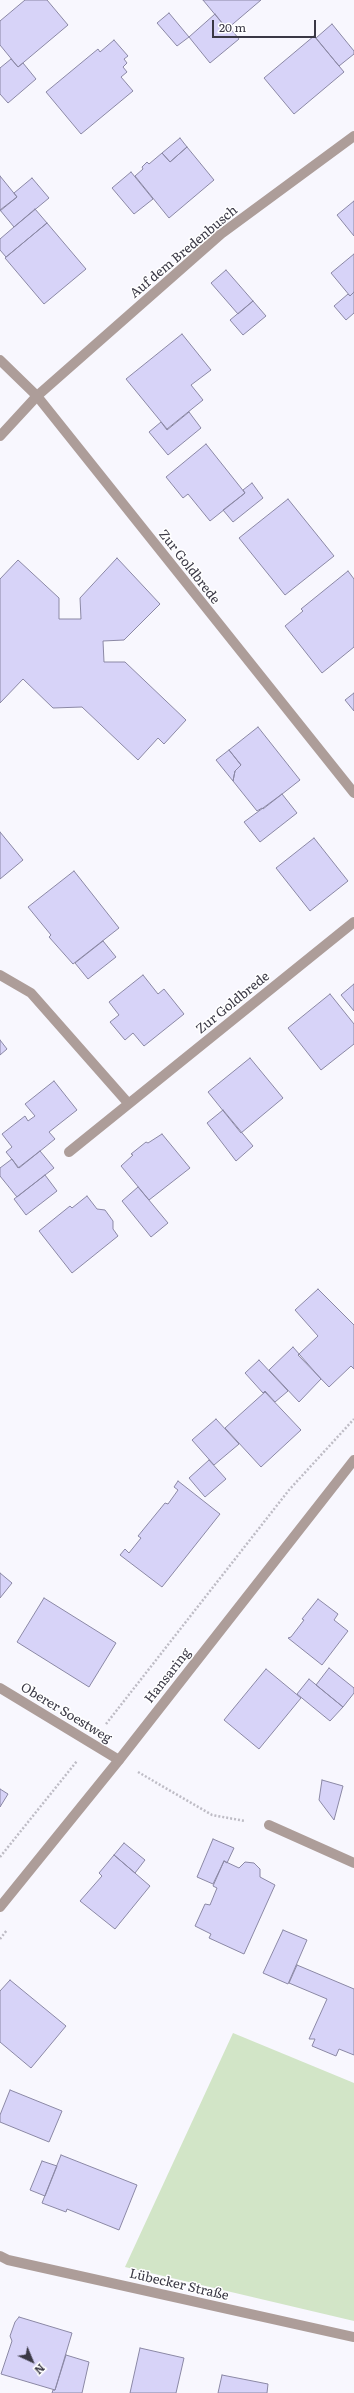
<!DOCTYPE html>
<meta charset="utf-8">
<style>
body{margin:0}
#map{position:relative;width:354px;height:2393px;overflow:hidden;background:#f8f7fe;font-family:Literata,serif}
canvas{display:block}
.north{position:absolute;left:12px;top:2341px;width:40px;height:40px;-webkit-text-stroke:3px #fff;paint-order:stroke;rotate:136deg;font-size:11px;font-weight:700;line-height:16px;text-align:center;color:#3a3845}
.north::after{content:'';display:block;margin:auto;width:14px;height:18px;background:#3a3845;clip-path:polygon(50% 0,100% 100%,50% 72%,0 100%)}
.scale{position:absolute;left:212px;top:20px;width:104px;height:18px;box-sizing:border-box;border:2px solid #3a3845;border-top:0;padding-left:5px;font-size:12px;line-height:14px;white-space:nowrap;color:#3a3845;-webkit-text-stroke:3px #fff;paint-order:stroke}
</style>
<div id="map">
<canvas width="354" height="2393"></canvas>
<div class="north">N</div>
<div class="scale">20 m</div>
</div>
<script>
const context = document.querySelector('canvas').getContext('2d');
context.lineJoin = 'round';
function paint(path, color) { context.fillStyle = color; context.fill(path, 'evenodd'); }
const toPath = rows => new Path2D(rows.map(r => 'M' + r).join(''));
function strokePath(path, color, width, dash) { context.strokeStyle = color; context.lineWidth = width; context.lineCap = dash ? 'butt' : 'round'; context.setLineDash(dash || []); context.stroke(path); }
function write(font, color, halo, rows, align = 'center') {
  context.font = font + ' Literata,serif'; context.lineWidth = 3; context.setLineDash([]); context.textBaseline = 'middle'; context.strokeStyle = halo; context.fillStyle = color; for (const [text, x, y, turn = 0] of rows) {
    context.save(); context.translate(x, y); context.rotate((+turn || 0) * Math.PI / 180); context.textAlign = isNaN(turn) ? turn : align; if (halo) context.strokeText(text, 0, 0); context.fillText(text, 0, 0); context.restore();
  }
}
paint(toPath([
 [233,2033,354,2083,354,2321,125,2267]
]), '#d2e5c7');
const building = toPath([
 [25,0,47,0,68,25,18,67,0,45,0,21,25,0],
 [203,0,261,0,227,29,203,0],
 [169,13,189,37,177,46,157,23,169,13],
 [215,14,227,29,229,27,239,39,210,63,189,37,215,14],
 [332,24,354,51,354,54,339,66,316,38,332,24],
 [314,36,344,72,294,114,264,78,314,36],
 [114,40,128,56,124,59,127,63,123,67,127,72,121,77,133,91,81,134,46,92,98,49,100,52,114,40],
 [11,59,18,67,23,63,36,79,8,103,0,94,0,68,11,59],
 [180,138,187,147,170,162,162,153,180,138],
 [187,147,214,180,169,218,135,176,143,169,142,167,147,162,149,164,162,153,170,162,187,147],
 [131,172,153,199,134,214,112,188,131,172],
 [0,176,17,197,0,211,0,176],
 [32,178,49,198,14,227,0,210,17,197,14,193,32,178],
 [354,201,354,236,337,215,354,201],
 [35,209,47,223,6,257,0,250,0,239,35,209],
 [47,223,86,269,44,304,5,258,47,223],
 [354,254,354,292,350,296,331,273,354,254],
 [226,270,253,301,238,314,211,283,226,270],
 [354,292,354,313,346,320,334,306,348,294,350,296,354,292],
 [253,301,266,316,243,335,230,320,253,301],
 [182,334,211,370,191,385,203,400,167,429,126,379,182,334],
 [189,412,201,428,168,455,149,432,161,422,167,430,189,412],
 [206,444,245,493,210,521,188,494,183,498,166,477,206,444],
 [252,483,263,498,233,522,223,510,245,493,243,490,252,483],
 [288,499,334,556,285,595,239,538,288,499],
 [117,558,160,604,124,640,103,641,104,662,125,662,186,720,164,744,158,738,138,760,82,707,53,708,23,679,0,703,0,579,18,560,59,598,59,619,81,619,80,598,117,558],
 [348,571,354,579,354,647,322,673,285,626,303,611,301,609,348,571],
 [354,693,354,711,345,700,354,693],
 [258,727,300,780,263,809,262,808,257,811,233,781,235,771,241,765,229,750,258,727],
 [229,750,241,765,235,771,233,781,216,760,229,750],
 [282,794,297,813,260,842,244,822,282,794],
 [0,832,23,860,0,879,0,832],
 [314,838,348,881,310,911,276,868,314,838],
 [74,871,119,928,73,964,49,937,51,935,28,907,74,871],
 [103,941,116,957,88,979,75,963,103,941],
 [143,975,158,994,164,989,184,1014,144,1046,133,1033,125,1040,110,1022,119,1015,109,1002,143,975],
 [354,984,354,1011,341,995,354,984],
 [330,994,354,1024,354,1044,321,1070,288,1028,330,994],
 [0,1040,7,1049,0,1055,0,1040],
 [250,1058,283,1098,241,1133,208,1092,250,1058],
 [54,1081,77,1110,49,1132,55,1139,19,1168,6,1152,12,1147,2,1134,25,1116,28,1121,35,1116,25,1104,54,1081],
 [223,1110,253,1146,236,1161,207,1123,223,1110],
 [162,1134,190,1168,149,1200,121,1166,133,1155,131,1154,146,1142,148,1143,162,1134],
 [40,1151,54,1168,17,1197,0,1176,0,1168,12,1159,18,1168,40,1151],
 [45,1175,57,1191,26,1215,14,1199,45,1175],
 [138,1187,168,1223,151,1237,122,1201,138,1187],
 [87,1196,97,1209,105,1210,113,1221,113,1229,118,1236,72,1273,39,1231,70,1206,72,1208,87,1196],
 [318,1289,354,1325,354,1369,351,1366,329,1387,298,1355,318,1336,295,1310,318,1289],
 [293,1347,321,1379,299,1402,269,1370,293,1347],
 [259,1360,288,1391,275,1402,265,1391,263,1393,245,1373,259,1360],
 [265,1392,301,1430,261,1467,225,1428,265,1392],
 [216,1419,239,1444,214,1465,192,1440,216,1419],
 [209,1460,226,1479,205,1497,189,1478,209,1460],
 [178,1481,220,1514,162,1587,120,1555,125,1549,129,1553,141,1538,138,1536,165,1503,168,1504,178,1490,174,1487,178,1481],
 [0,1573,12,1583,0,1598,0,1573],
 [44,1598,116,1643,89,1687,17,1642,44,1598],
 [318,1599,338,1614,334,1620,348,1631,322,1665,288,1638,291,1637,304,1620,302,1619,318,1599],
 [329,1668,354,1688,354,1693,343,1707,316,1685,329,1668],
 [266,1669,301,1698,259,1749,224,1720,266,1669],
 [309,1679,343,1707,330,1721,297,1694,309,1679],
 [322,1780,343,1786,334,1820,319,1800,322,1780],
 [0,1789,8,1794,0,1807,0,1789],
 [213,1839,234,1848,227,1863,224,1861,213,1884,197,1877,213,1839],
 [124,1843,145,1860,135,1873,114,1855,124,1843],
 [114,1855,150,1886,115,1929,80,1901,102,1876,99,1873,114,1855],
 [224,1861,239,1868,245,1862,254,1863,260,1869,260,1877,275,1885,244,1954,209,1938,211,1934,195,1926,205,1904,210,1905,217,1888,213,1886,224,1861],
 [283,1930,307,1940,288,1984,263,1973,283,1930],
 [297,1965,354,1989,354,2055,339,2049,336,2056,312,2046,315,2039,309,2039,327,1999,289,1983,297,1965],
 [10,1980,66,2026,31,2068,0,2042,0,1991,10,1980],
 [10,2090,62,2111,49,2142,0,2122,0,2115,10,2090],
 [61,2155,137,2185,119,2230,67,2209,66,2212,42,2203,61,2155],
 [42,2161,57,2166,45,2196,30,2190,42,2161],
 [19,2317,72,2333,55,2390,1,2374,12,2341,10,2336,15,2322,19,2317],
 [140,2348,184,2358,176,2393,130,2393,140,2348],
 [66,2355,89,2362,82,2393,52,2393,53,2390,55,2390,66,2355],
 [222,2375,268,2384,267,2393,218,2393,222,2375]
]);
paint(building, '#d7d3f8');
strokePath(building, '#8b88a5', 1);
strokePath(toPath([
 [106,1724,289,1490,354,1419],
 [138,1772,212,1815,245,1821],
 [0,1857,77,1761],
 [0,1939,7,1930]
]), '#bebcc5', 2.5, [2, 2]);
strokePath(toPath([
 [0,360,37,396,354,793],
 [0,436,37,396,221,234,354,136],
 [0,975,31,993,128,1103],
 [69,1152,354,922],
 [0,1688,119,1760],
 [269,1825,354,1863],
 [0,2256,8,2260,354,2337]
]), '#ad9d99', 10);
strokePath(toPath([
 [0,1907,119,1760,354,1460]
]), '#ad9d99', 10);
write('13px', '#3a3845', '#fff', [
 ["Auf dem Bredenbusch",184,252,-40],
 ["Zur Goldbrede",189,567,52],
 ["Zur Goldbrede",233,1003,-39],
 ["Hansaring",168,1676,-52],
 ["Oberer Soestweg",66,1713,31],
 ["Lübecker Straße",179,2285,13]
]);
</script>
